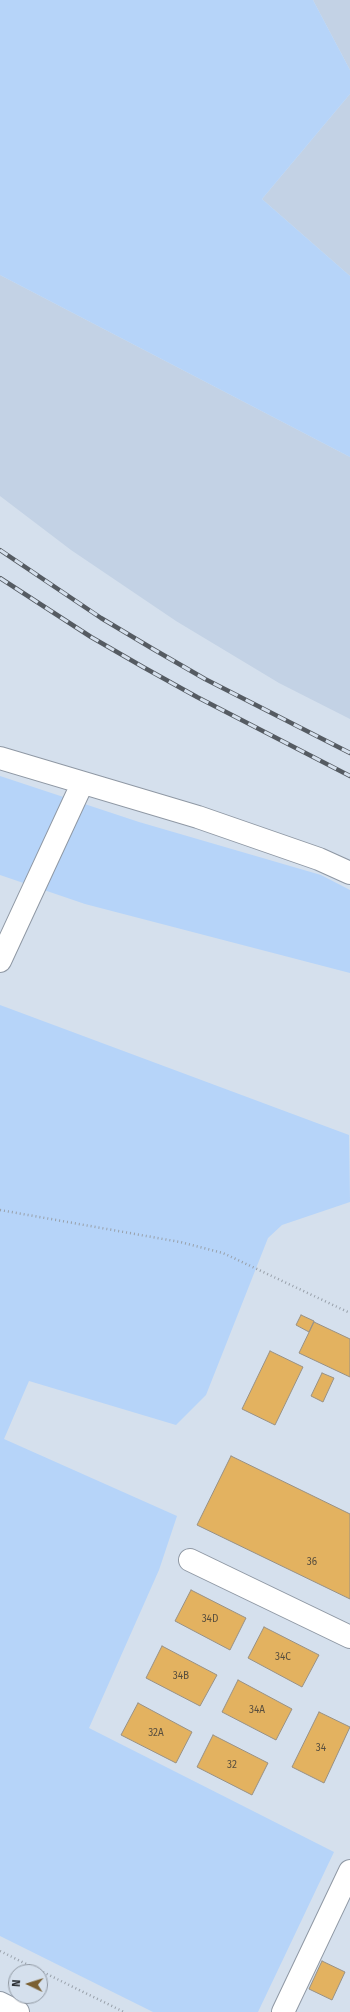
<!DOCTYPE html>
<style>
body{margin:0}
#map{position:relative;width:350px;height:2012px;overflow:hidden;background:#d5e0ed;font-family:"Fira Sans",sans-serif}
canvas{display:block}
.north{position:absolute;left:8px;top:1964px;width:40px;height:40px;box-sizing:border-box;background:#d5e0ed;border:1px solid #9098a2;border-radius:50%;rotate:274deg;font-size:11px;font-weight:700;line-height:16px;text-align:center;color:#292d32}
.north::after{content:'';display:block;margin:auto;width:14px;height:18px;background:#7b6032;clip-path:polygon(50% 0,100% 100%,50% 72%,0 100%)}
</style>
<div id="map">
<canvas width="350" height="2012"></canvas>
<div class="north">N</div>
</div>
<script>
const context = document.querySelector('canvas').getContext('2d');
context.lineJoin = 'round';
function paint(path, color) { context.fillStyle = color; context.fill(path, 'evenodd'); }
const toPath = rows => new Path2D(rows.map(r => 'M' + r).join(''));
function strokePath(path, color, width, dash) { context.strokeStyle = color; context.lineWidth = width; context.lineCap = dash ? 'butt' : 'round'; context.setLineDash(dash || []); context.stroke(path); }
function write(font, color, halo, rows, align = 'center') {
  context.font = font + ' "Fira Sans",sans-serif'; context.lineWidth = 3; context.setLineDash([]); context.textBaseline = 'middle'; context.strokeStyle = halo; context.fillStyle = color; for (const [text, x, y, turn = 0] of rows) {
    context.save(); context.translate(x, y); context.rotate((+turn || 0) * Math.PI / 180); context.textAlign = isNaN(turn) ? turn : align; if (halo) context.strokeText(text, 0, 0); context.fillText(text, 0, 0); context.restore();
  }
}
paint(toPath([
 [313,0,350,0,350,70],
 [350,94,350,276,262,199],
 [0,275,350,457,350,719,279,683,176,621,71,550,0,496]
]), '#c3d2e5');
paint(toPath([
 [0,0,313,0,350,70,350,94,262,199,350,276,350,457,0,275],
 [0,776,139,822,321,875,350,890,350,973,85,904,0,875],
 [0,1005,349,1135,350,1202,282,1225,268,1238,206,1395,176,1425,29,1381,4,1439,177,1516,159,1570,89,1728,334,1852,258,2012,153,2012,0,1936]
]), '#b6d4f9');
const building = toPath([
 [301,1315,314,1321,309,1332,296,1325,301,1315],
 [314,1322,350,1339,350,1377,299,1353,314,1322],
 [270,1351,303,1367,275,1425,242,1409,270,1351],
 [322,1373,334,1378,323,1402,311,1396,322,1373],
 [231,1456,350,1514,350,1599,197,1525,231,1456],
 [191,1590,246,1618,230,1650,175,1621,191,1590],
 [264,1627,319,1655,302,1687,248,1658,264,1627],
 [162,1646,217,1675,200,1706,146,1678,162,1646],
 [238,1680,292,1709,276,1740,222,1712,238,1680],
 [138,1703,192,1732,176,1763,121,1735,138,1703],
 [319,1712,350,1727,324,1783,292,1767,319,1712],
 [213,1735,268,1763,252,1795,197,1767,213,1735],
 [322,1961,345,1972,332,2000,309,1989,322,1961]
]);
paint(building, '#e3b260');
strokePath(building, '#999184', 1);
const minor = toPath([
 [0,758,198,817,319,859,350,873],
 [0,961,82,784],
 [190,1560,350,1637],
 [283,2012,350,1871]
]);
const major = toPath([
 [0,2003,18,2012]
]);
strokePath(minor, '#8f98a4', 24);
strokePath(major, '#8f98a4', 24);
strokePath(toPath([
 [0,1210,180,1242,223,1253,350,1313],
 [0,1951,124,2012]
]), '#98a0aa', 2.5, [1, 3]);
strokePath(minor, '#fff', 22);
strokePath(major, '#fff', 22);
const rail = toPath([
 [0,550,101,618,153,649,205,679,350,753],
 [0,578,91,637,143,667,197,697,350,776]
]);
strokePath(rail, '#555b62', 4.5);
strokePath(rail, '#d5e0ed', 3, [9]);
write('10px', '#584e3e', null, [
 ["36",312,1562],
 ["34D",210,1619],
 ["34C",283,1657],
 ["34B",181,1676],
 ["34A",257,1710],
 ["32A",156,1733],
 ["34",321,1748],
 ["32",232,1765]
]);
</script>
